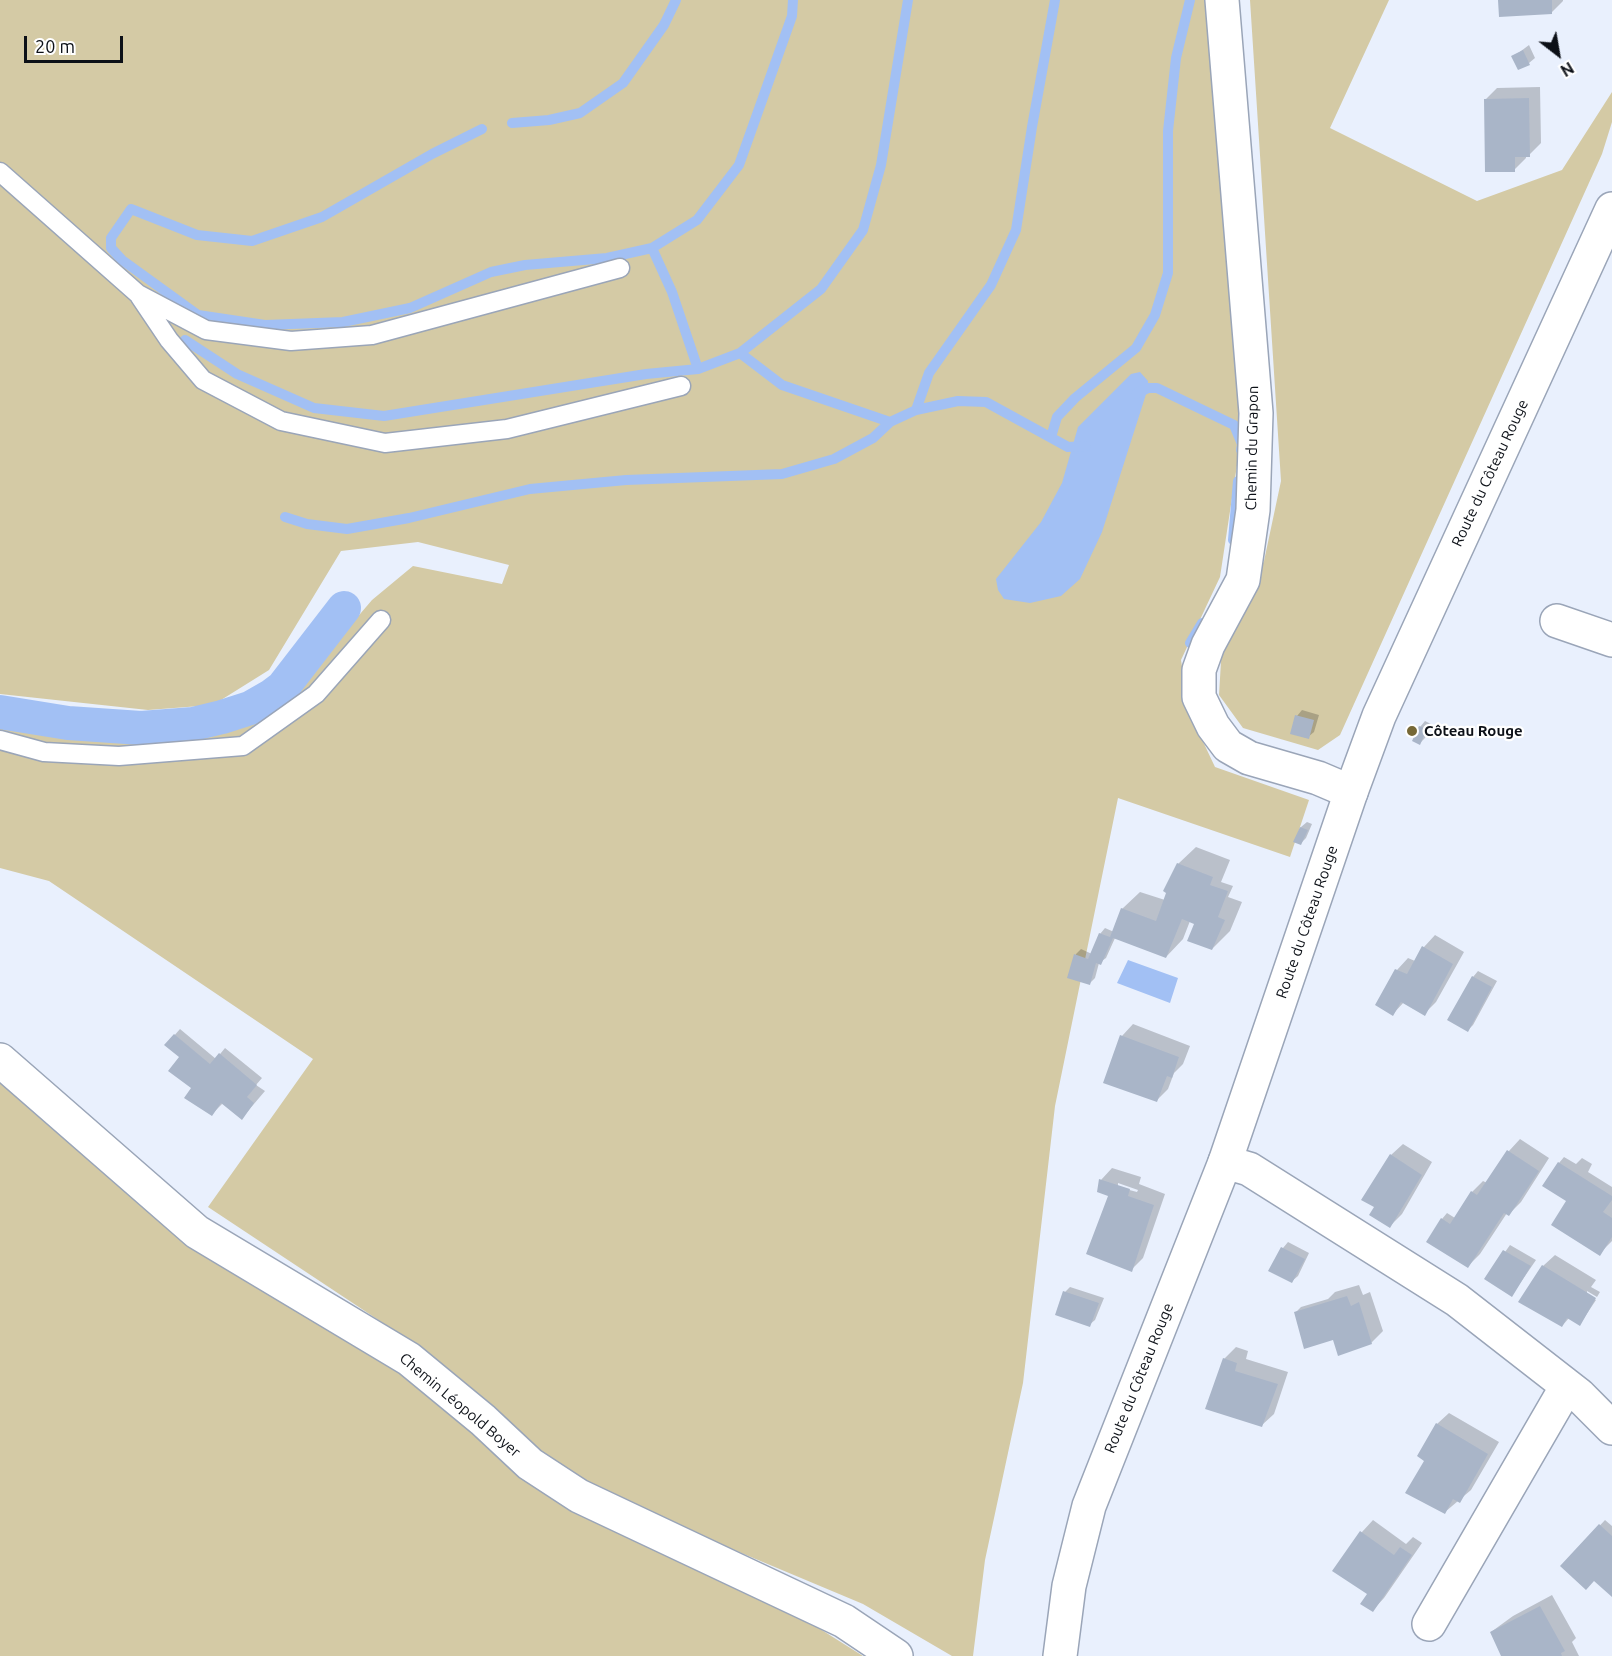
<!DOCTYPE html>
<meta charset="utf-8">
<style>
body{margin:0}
#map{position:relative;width:1612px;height:1656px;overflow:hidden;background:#e9f0fd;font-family:Ubuntu,sans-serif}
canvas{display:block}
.north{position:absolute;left:1528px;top:24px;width:60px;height:60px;-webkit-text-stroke:4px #fff;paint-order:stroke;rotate:149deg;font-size:16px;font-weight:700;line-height:24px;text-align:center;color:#0c1017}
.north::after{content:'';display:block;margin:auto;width:21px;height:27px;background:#0c1017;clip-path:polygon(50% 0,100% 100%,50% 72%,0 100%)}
.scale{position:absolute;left:24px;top:36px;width:99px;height:27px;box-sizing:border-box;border:3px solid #0c1017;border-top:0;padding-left:8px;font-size:18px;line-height:21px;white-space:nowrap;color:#0c1017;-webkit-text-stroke:4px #fff;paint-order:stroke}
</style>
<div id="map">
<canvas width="1612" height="1656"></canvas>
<div class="north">N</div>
<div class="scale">20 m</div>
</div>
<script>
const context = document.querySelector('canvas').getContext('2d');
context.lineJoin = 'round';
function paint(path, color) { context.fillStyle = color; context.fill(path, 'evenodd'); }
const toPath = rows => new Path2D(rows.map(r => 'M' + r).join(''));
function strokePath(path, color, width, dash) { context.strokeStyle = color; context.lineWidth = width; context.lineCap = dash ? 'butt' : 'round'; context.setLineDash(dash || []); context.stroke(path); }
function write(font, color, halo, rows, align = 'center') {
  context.font = font + ' Ubuntu,sans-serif'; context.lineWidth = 4.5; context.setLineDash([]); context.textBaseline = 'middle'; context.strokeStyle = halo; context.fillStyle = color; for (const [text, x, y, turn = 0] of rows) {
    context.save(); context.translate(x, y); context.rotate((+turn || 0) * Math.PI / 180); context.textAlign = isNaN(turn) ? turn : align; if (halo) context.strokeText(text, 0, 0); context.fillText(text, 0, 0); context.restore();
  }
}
paint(toPath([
 [0,0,1214,0,1246,406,1220,577,1181,660,1189,712,1215,767,1309,800,1290,857,1118,798,1055,1106,1023,1383,985,1560,973,1656,952,1656,863,1604,572,1482,401,1335,208,1207,313,1059,49,881,0,868,0,724,135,741,221,731,283,704,372,600,413,566,502,584,509,565,418,542,341,551,269,670,213,705,148,710,0,694],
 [1250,0,1389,0,1330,128,1477,201,1562,170,1612,92,1612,122,1602,154,1340,735,1318,750,1243,728,1219,695,1222,645,1264,561,1281,481],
 [0,1080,412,1372,863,1656,0,1656]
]), '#d4caa5');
paint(toPath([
 [1140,372,1148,381,1148,388,1102,532,1080,579,1061,596,1030,603,1004,599,998,590,996,579,1041,522,1062,483,1078,427,1131,374],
 [1128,960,1178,978,1170,1003,1117,983]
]), '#a2c0f4');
paint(toPath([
 [1500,0,1563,0,1563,1,1551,13],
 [1529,45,1535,58,1529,63,1513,57],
 [1540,87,1541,143,1529,155,1526,155,1526,158,1514,170,1485,100,1497,88],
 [1302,710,1319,715,1314,732,1308,737,1297,716],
 [1425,721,1431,724,1425,738,1420,743,1420,727],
 [1307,822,1312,824,1306,838,1300,844,1295,841,1301,827],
 [1196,847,1230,860,1221,882,1233,886,1228,897,1242,902,1230,931,1212,949,1196,923,1190,921,1183,939,1166,957,1115,938,1106,958,1099,963,1095,978,1090,983,1069,977,1076,954,1081,949,1092,954,1100,934,1105,928,1114,932,1122,909,1140,892,1165,900,1178,864],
 [1435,935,1464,952,1436,1002,1424,1014,1404,1002,1393,1014,1397,970,1408,958,1415,961,1424,947],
 [1478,971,1497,981,1473,1025,1467,1031,1473,977],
 [1133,1024,1190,1046,1183,1064,1174,1073,1168,1089,1157,1100,1122,1036],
 [180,1029,216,1059,225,1048,262,1078,256,1085,265,1091,242,1118,223,1103,212,1114,197,1083,181,1057,166,1045],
 [1520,1139,1549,1158,1521,1202,1509,1214,1507,1213,1480,1254,1468,1266,1428,1242,1442,1219,1447,1213,1455,1218,1472,1192,1483,1181,1487,1183,1509,1151],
 [1403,1144,1432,1162,1402,1214,1390,1226,1376,1206,1391,1155],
 [1564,1157,1576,1164,1582,1158,1592,1164,1588,1172,1612,1187,1612,1241,1599,1254,1569,1201,1559,1163],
 [1112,1168,1141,1177,1139,1184,1165,1194,1143,1258,1131,1270,1110,1195,1101,1180],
 [1118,1183,1138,1190,1137,1192,1118,1187],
 [1288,1242,1309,1253,1298,1276,1292,1281,1270,1270,1283,1248],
 [1510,1245,1536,1260,1512,1295,1486,1279],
 [1555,1255,1596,1280,1591,1287,1600,1292,1597,1297,1587,1291,1587,1294,1596,1300,1580,1324,1569,1318,1562,1326,1543,1266],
 [1359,1285,1363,1295,1370,1292,1383,1331,1371,1343,1334,1337,1296,1312,1301,1307,1328,1299,1335,1292],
 [1070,1287,1104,1298,1095,1320,1089,1325,1065,1292],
 [1236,1347,1248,1351,1246,1359,1288,1372,1274,1414,1262,1425,1224,1359],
 [1449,1413,1499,1442,1471,1490,1445,1512,1426,1461,1437,1424],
 [1373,1520,1406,1544,1413,1537,1422,1543,1384,1598,1373,1610,1369,1594,1334,1570,1362,1532],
 [1605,1520,1612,1526,1612,1552,1591,1535],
 [1552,1595,1576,1638,1572,1642,1579,1656,1503,1656,1491,1632,1513,1616]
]), '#0003');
strokePath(toPath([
 [512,123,549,120,580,113,623,83,664,25,676,0],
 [482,129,432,154,322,217,252,241,197,235,131,209,111,238,111,248,122,260,198,315,265,325,343,322,410,308,491,272,525,265,607,258,652,248,672,292,698,369],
 [652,248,697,220,739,165,792,16,793,0],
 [185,340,237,374,314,408,384,416,646,374,698,369,740,353,782,385,890,422,916,410,958,401,986,402,1068,447,1086,446],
 [740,353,821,289,863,230,881,165,908,0],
 [1136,394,1148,388,1157,388,1234,425,1242,444,1241,450],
 [916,410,929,373,991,285,1016,230,1032,127,1055,0],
 [1051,437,1057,417,1075,398,1136,348,1155,315,1168,273,1168,131,1176,58,1190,0],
 [285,517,307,524,347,529,409,518,530,489,626,480,782,474,834,459,873,438,890,422],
 [1233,540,1238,481],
 [1190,643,1202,623]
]), '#a2c0f4', 10);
strokePath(toPath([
 [0,712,68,723,141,728,193,724,222,717,250,708,271,696,283,687,344,608]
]), '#a2c0f4', 34);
paint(toPath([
 [1498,0,1552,0,1552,14,1499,17],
 [1523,50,1530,65,1518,70,1511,56],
 [1529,98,1530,157,1515,157,1515,172,1485,172,1484,99],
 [1295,715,1314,720,1309,739,1290,734],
 [1419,726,1427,729,1420,745,1412,741],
 [1300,827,1308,830,1301,845,1293,842],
 [1177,863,1213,877,1210,885,1228,891,1218,917,1225,920,1212,950,1187,941,1194,924,1182,919,1166,958,1113,938,1101,965,1096,963,1090,985,1067,978,1074,954,1088,959,1099,933,1110,937,1121,908,1156,921,1166,893,1163,891],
 [1422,946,1453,964,1425,1016,1401,1002,1393,1016,1375,1005,1395,969,1407,974],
 [1472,976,1492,987,1468,1032,1447,1020],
 [174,1034,210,1064,219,1053,257,1085,247,1097,254,1103,242,1120,221,1103,212,1116,184,1098,191,1088,168,1071,179,1057,164,1045],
 [1120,1035,1179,1057,1172,1078,1167,1076,1157,1102,1103,1083],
 [1507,1150,1539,1171,1509,1216,1504,1213,1468,1268,1426,1242,1441,1218,1450,1224,1471,1191,1477,1195],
 [1390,1154,1422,1175,1390,1228,1369,1215,1374,1207,1361,1200],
 [1558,1162,1612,1196,1612,1200,1603,1212,1612,1218,1612,1237,1600,1256,1551,1225,1566,1201,1542,1186],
 [1099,1179,1130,1189,1128,1196,1154,1205,1132,1272,1086,1254,1108,1196,1097,1192],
 [1281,1247,1305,1259,1292,1283,1268,1271],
 [1503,1250,1531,1266,1512,1297,1484,1279],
 [1542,1265,1596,1298,1580,1326,1567,1318,1562,1327,1518,1302],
 [1063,1291,1099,1303,1090,1327,1055,1315],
 [1347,1296,1351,1306,1359,1302,1372,1344,1338,1356,1333,1340,1304,1349,1294,1312],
 [1223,1358,1237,1363,1235,1371,1278,1384,1262,1427,1205,1409],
 [1436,1423,1488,1454,1460,1503,1453,1499,1445,1514,1405,1493,1424,1461,1417,1456],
 [1599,1524,1612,1536,1612,1597,1594,1581,1586,1590,1560,1566],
 [1360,1531,1394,1555,1400,1547,1412,1555,1373,1612,1360,1604,1367,1594,1332,1571],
 [1540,1606,1565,1651,1561,1653,1562,1656,1501,1656,1490,1632]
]), '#a9b5c8');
const lane = toPath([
 [0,172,138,294,206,330,291,341,372,335,620,268],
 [140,297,169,340,203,380,281,421,385,443,507,429,681,386],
 [0,740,44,752,119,756,243,746,316,694,381,620]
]);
const street = toPath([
 [1222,0,1256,413,1253,510,1243,580,1208,645,1199,670,1199,697,1213,726,1228,746,1249,758,1318,778,1351,792],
 [1557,621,1612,640],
 [0,1060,197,1232,409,1359,483,1420,530,1464,579,1496,844,1621,896,1656],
 [1225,1162,1249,1169,1457,1300,1579,1395,1612,1428],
 [1429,1624,1567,1386]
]);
const secondary = toPath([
 [1060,1656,1069,1586,1089,1506,1225,1162,1351,792,1379,716,1612,209]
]);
strokePath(lane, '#9aa5b8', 21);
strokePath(street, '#9aa5b8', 36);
strokePath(secondary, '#9aa5b8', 36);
strokePath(lane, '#fff', 18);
strokePath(street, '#fff', 33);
strokePath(secondary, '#fff', 33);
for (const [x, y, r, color] of [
 [1412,731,6,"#766836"]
]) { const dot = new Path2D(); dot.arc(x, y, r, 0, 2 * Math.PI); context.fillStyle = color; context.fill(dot); strokePath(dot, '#fff', 2); }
write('15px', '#0c1017', '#fff', [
 ["Chemin du Grapon",1252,448,-89],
 ["Route du Côteau Rouge",1490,473,-65],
 ["Route du Côteau Rouge",1307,922,-71],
 ["Route du Côteau Rouge",1139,1378,-68],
 ["Chemin Léopold Boyer",460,1405,40]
]);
write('bold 15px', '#0c1017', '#fff', [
 ["Côteau Rouge",1424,731]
], 'left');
</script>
